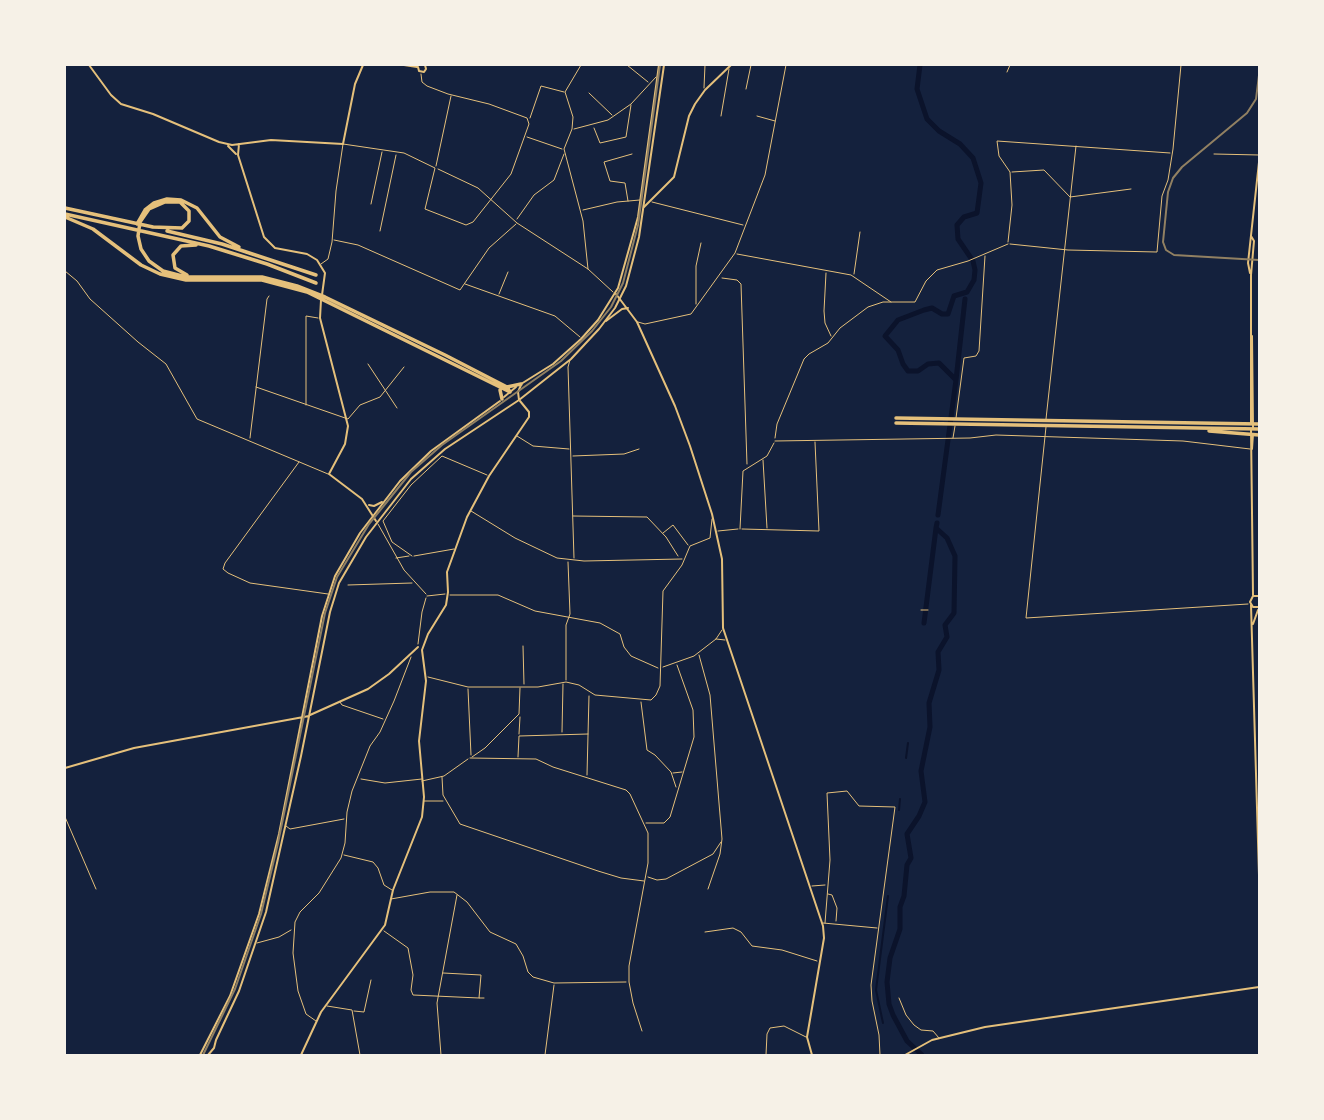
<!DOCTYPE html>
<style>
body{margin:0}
#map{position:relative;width:1324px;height:1120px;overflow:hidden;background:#14213d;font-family:Jost,sans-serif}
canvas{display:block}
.frame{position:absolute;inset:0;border:66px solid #f6f1e7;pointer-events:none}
</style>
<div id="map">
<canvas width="1324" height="1120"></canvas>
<div class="frame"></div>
</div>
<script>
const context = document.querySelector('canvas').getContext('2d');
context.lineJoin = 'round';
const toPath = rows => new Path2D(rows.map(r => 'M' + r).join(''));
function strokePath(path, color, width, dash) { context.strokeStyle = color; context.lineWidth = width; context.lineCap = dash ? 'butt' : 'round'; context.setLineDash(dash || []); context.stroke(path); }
strokePath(toPath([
 [906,758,908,743],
 [899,810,900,799],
 [883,1023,876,990,888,896]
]), '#0b132b', 2);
strokePath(toPath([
 [920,65,917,89,927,119,939,131,960,144,973,158,981,183,977,213,964,217,957,225,958,239,973,261,975,270,974,280,967,292,954,296,948,314,942,314,932,308,924,310,898,320,885,336,898,350,903,364,908,371,918,371,928,364,939,363,956,380,938,515],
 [956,380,965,299],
 [924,623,936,528],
 [922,1055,907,1041,893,1015,889,1004,887,982,890,958,900,929,900,907,904,896,907,865,911,858,907,834,919,816,925,802,921,771,930,727,929,703,939,670,938,652,947,637,945,625,954,613,955,556,947,538,936,528,937,523]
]), '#0b132b', 5);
strokePath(toPath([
 [581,65,565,92,573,117,572,129,564,149,583,221,588,269],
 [627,65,648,82],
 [1007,72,1010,65],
 [704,88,705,65],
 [746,89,751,65],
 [589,93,612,115],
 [721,116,729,69],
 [757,116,775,121],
 [530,118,541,86,564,92],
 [594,128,600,143,626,137,631,105],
 [574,129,608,120,631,104,656,77],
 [527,137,562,149],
 [1214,154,1259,155],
 [436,166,451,96],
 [438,169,478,188,517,223,588,269,613,292],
 [1012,172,1044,170,1070,197,1131,189],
 [628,201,625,183,610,181,604,162,632,154],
 [652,202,743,225],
 [371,204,382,152],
 [583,210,617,202,640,200],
 [517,219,534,195,554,180,564,154],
 [380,231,396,155],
 [334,240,358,245,460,290,489,248,516,224],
 [1008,242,1012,205,1010,172,999,156,997,141,1170,153],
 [1010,244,1068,250,1157,252,1162,196,1168,180,1173,149,1181,65],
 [737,254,851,275,891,302],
 [321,264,328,259,332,242,336,191,343,144,404,153,435,168,425,209,466,225,473,222,511,174,529,124,527,118,489,104,448,94,427,86,422,82,421,74],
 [65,271,77,281,90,299,138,342,166,364,197,419,328,474],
 [826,273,824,311,825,323,831,336],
 [854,274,860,232],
 [722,278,737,280,741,284,747,464],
 [465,284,555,316,580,337],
 [499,294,508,272],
 [696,304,696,266,701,243],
 [638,322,645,324,691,314,735,253,765,175,786,65],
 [570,360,568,367,574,558],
 [368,364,397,408],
 [256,387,348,419,360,405,380,397,404,367],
 [306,405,306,316,318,318],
 [956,418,964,358,976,356,979,351,985,256],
 [1046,419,1076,146],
 [1046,427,1026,618,1248,604],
 [517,436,533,446,569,449],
 [250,438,267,299,269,296],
 [775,438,777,424,804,359,809,354,828,343,840,328,868,307,883,302,915,302,926,281,937,270,968,261,1008,244],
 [953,438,955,426],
 [775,441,970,438,996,435,1183,441,1250,449],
 [573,456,624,454,639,449],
 [763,460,767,528],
 [299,462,225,563,223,569,228,573,250,583,328,594],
 [471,511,515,538,557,558,584,561,682,559],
 [573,516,647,517,666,537,678,556],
 [378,524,404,570,426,594],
 [740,529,743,471,767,456,774,443],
 [742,529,819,531,815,442],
 [718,531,738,529],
 [663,533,673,525,688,545],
 [412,556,392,542,383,521,411,485,442,456,487,475],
 [414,556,454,549],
 [396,558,409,556],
 [348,585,412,583],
 [450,595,498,595,535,611,600,623,620,634,624,647,631,656,658,668],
 [427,596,445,594],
 [921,610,928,610],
 [716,639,725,640],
 [418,644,422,612,426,598],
 [523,646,524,684],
 [699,655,710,695,722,839,720,854,708,889],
 [663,667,694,656,716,639,722,630],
 [428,677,468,687,538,687,566,682,579,685,595,695,651,700,656,695,660,686,663,591,682,565,690,546,710,538,712,519],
 [566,680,566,625,570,614,568,562],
 [468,689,471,755],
 [340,702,342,705,383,719],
 [641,702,647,750,655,755,671,772,676,787],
 [562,732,563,684],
 [519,734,520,717],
 [472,757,485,748,519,714,520,688],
 [518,757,519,736,588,734],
 [470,758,536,759,553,767,626,790,630,794,648,833,648,863,629,966,629,982,633,1003,642,1031],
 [673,773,682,772],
 [587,775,589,696],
 [442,777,443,795,460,824,598,871,621,878,644,881],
 [361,779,385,783,422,779],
 [422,781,444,776,468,759],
 [424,801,443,801],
 [65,817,96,889],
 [646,823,664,823,670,817,694,737,693,710,677,665],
 [286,826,290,829,344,819],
 [344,855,373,862,378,868,384,885,392,890],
 [648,877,657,880,666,879,713,854,721,842],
 [812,886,825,885],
 [828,894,832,895,837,908,836,921],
 [391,899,430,892,454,892,467,902,490,932,516,944,523,956,528,972,533,977,554,983,626,982],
 [823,923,877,928],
 [825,923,830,860,827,793,847,791,859,806,895,807,871,985,872,1001,879,1035,880,1055],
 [384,931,408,948,413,975,411,990,413,995,479,998],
 [705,932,733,928,741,932,752,946,782,950,817,961],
 [257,943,279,937,291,930],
 [443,973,481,975,479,998,484,998],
 [899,998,906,1015,914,1025,921,1030,933,1031,939,1038],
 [327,1006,352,1010,360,1055],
 [354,1011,364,1012,371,980],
 [316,1021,306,1014,298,991,293,953,295,922,300,912,319,893,341,858,345,843,347,812,352,791,370,746,380,732,394,701,411,657],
 [441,1055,437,1003,457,895],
 [545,1055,554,985],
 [766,1055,767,1034,770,1028,784,1026,806,1037]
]), '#e5c07b', 1);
strokePath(toPath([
 [89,65,111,95,121,104,153,114,219,142,232,145,271,140,343,144,355,84,363,65],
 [404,65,417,67],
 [418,67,419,71,424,72,426,69,425,65],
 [239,144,238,155,264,237,275,248,307,254,317,260,325,273,322,295],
 [228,146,236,154],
 [644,207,674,177,689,116,695,104,705,90,731,65],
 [1250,273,1248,263,1259,162],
 [616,294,637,322,675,406,690,446,712,514,722,559,723,628,823,926,824,938,807,1037,812,1055],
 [321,300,320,318,348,426,345,444,329,474,362,499,376,521],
 [606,321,622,309,628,308],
 [1252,336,1253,428],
 [1251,424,1251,275,1254,241,1251,236],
 [1251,429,1253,595],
 [1252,449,1253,434],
 [369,505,374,506,382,502],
 [422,650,428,634,446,605,448,592,447,572,467,517,489,476,529,417,529,412,520,401],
 [310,715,368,689,389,674,418,647],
 [301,1055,321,1012,385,925,393,890,422,817,424,797,419,741,426,681,422,650]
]), '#e5c07b', 2);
strokePath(toPath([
 [521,384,553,364,581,339,598,320,618,288,638,217,659,65],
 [504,397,516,387],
 [519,400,518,392,521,385],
 [1259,596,1253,596,1250,602,1253,607,1259,607],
 [1251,605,1259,875],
 [1253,624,1258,610],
 [65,768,134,748,309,716],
 [200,1055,230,996,259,914,279,834,322,616,335,576,360,533,400,481,431,451,500,401],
 [208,1055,214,1048,216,1040,239,991,266,912,301,756,330,612,339,583,366,537,411,479,445,449,519,400,571,359,599,329,615,308,626,286,639,237,664,65],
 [905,1055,932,1040,985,1027,1259,987]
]), '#e5c07b', 2);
strokePath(toPath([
 [65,208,153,227],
 [65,214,209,246,267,264,316,283],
 [65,217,93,229,141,265,160,274,186,280,262,280,307,292,510,392],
 [137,224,145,210,154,203,167,199,181,200,197,208,220,237,239,247],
 [152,227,182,228,189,221,189,211,180,202,165,202,149,209,140,222,138,236,141,249,149,261,163,271,186,277,262,277,297,286,325,297,445,355,507,387,510,392],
 [167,231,222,244,316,275],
 [187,275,175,268,173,255,181,246,196,245],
 [507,387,521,384],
 [500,390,502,399],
 [896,418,1259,424],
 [896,423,1259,429],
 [1209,431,1259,435]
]), '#e5c07b', 3.5);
strokePath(toPath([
 [1259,75,1256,99,1247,113,1182,167,1173,178,1168,192,1163,242,1166,250,1174,255,1259,260],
 [203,1055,235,989,261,914,278,843,325,613,337,577,369,524,411,472,442,445,561,361,592,331,611,307,623,283,638,225,660,65]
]), '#918062', 2);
</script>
